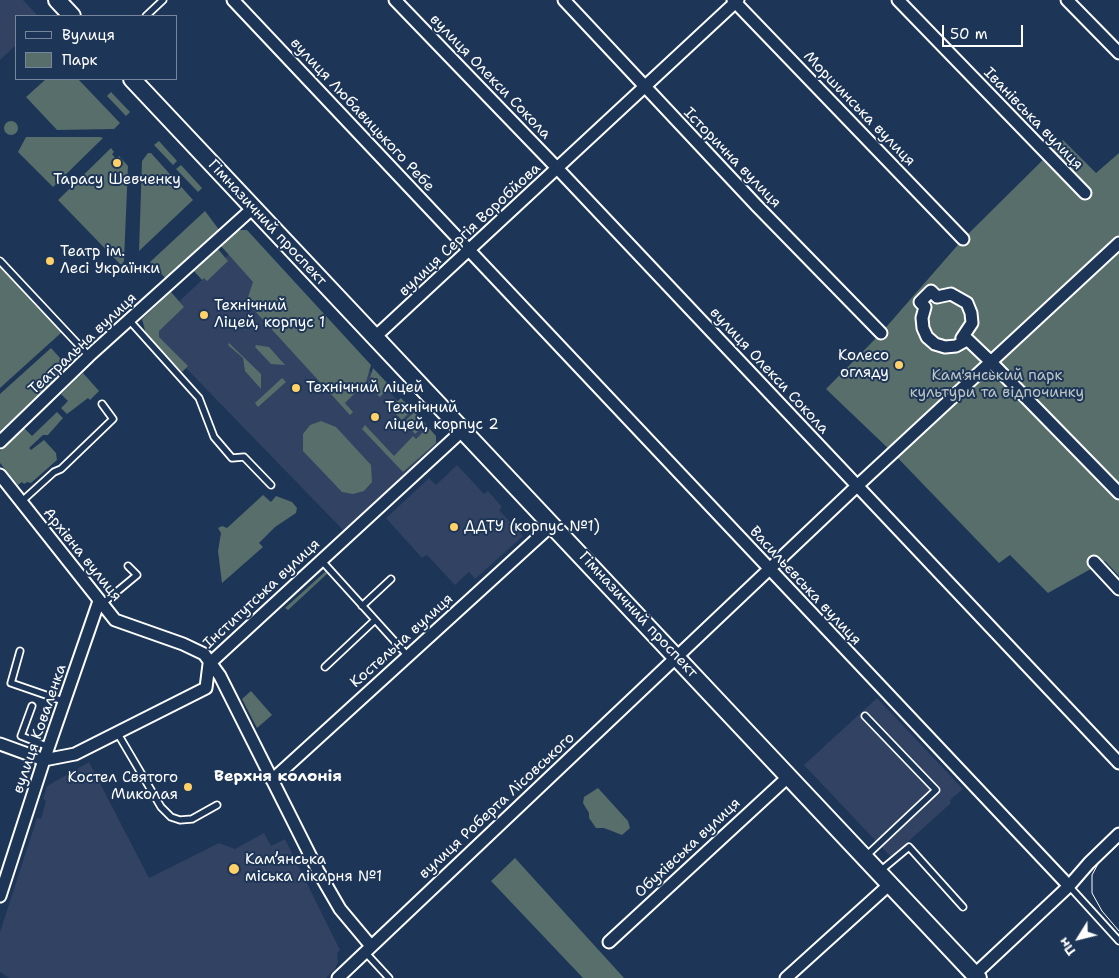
<!DOCTYPE html>
<meta charset="utf-8">
<style>
body{margin:0}
#map{position:relative;width:1119px;height:978px;overflow:hidden;background:#1d3557;font-family:"Shantell Sans",sans-serif}
canvas{display:block}
.legend{position:absolute;left:15px;top:15px;width:162px;height:65px;box-sizing:border-box;background:#1d3557;border:1px solid #77869a;margin:0;padding:6px 9px;list-style:none;font-size:15px;color:#fff}
.legend li{display:flex;align-items:center;gap:10px;height:25px}
.legend b{width:25px;border:1px solid #77869a}
.north{position:absolute;left:1054px;top:913px;width:50px;height:50px;-webkit-text-stroke:4px #1d3557;paint-order:stroke;rotate:234deg;font-size:14px;font-weight:700;line-height:20px;text-align:center;color:#fff}
.north::after{content:'';display:block;margin:auto;width:18px;height:22px;background:#fff;clip-path:polygon(50% 0,100% 100%,50% 72%,0 100%)}
.scale{position:absolute;left:942px;top:25px;width:81px;height:22px;box-sizing:border-box;border:2px solid #fff;border-top:0;padding-left:6px;font-size:15px;line-height:18px;white-space:nowrap;color:#fff;-webkit-text-stroke:4px #1d3557;paint-order:stroke}
</style>
<div id="map">
<canvas width="1119" height="978"></canvas>
<ul class="legend">
<li><b style="height:6px;background:#1d3557"></b>Вулиця</li>
<li><b style="height:14px;background:#576e6a"></b>Парк</li>
</ul>
<div class="north">Пн</div>
<div class="scale">50 m</div>
</div>
<script>
const context = document.querySelector('canvas').getContext('2d');
context.lineJoin = 'round';
function paint(path, color) { context.fillStyle = color; context.fill(path, 'evenodd'); }
const toPath = rows => new Path2D(rows.map(r => 'M' + r).join(''));
function strokePath(path, color, width, dash) { context.strokeStyle = color; context.lineWidth = width; context.lineCap = dash ? 'butt' : 'round'; context.setLineDash(dash || []); context.stroke(path); }
function write(font, color, halo, rows, align = 'center') {
  context.font = font + ' "Shantell Sans",sans-serif'; context.lineWidth = 4; context.setLineDash([]); context.textBaseline = 'middle'; context.strokeStyle = halo; context.fillStyle = color; for (const [text, x, y, turn = 0] of rows) {
    context.save(); context.translate(x, y); context.rotate((+turn || 0) * Math.PI / 180); context.textAlign = isNaN(turn) ? turn : align; if (halo) context.strokeText(text, 0, 0); context.fillText(text, 0, 0); context.restore();
  }
}
paint(toPath([
 [0,0,23,0,38,16,16,16,16,45,0,60],
 [246,238,440,446,343,530,149,330],
 [457,465,484,494,488,491,502,507,499,510,523,536,475,579,469,572,455,585,427,555,422,558,386,518,429,478,436,485],
 [877,698,963,789,952,798,950,801,951,803,891,857,804,765],
 [89,762,149,878,219,843,235,849,264,833,271,846,285,839,340,950,337,953,338,962,335,969,326,978,9,978,0,972,0,932,37,818,41,819,46,801,43,799,47,786]
]), '#314263');
paint(toPath([
 [46,79,78,79,120,123,114,129,57,130,26,97],
 [111,92,130,112,126,116,107,96],
 '4 128a7 7 0 1 1 14 0a7 7 0 1 1-14 0Z',
 [26,137,100,137,103,138,53,187,18,152],
 [1063,140,1096,173,1119,153,1119,576,1105,561,1048,593,1010,555,999,563,893,453,826,389,881,333,963,239],
 [159,141,177,161,173,165,154,145],
 [111,148,114,152,112,154,116,159,119,156,128,166,124,261,122,264,120,264,58,200],
 [148,153,151,153,193,200,139,251,142,161],
 [181,165,202,188,198,192,176,169],
 [205,211,220,231,168,281,150,262],
 [237,230,247,230,371,365,366,382,345,403,353,412,350,415,254,310,257,307,248,297,253,282,221,246],
 [218,249,228,261,207,281,204,278,202,280,194,271],
 [0,265,62,332,0,388],
 [171,292,184,307,159,331,159,337,188,366,182,372,146,334,142,319],
 [229,343,261,374,261,389,245,371,243,358,228,345],
 [256,345,269,347,285,365,271,364,255,347],
 [51,348,69,368,0,434,0,394],
 [373,368,390,386,380,397,368,385],
 [83,373,99,391,90,400,88,398,67,414,61,408,68,401,61,394],
 [282,378,286,382,258,407,255,403],
 [401,398,412,410,402,420,390,408],
 [57,412,63,418,48,435,43,435,29,448,31,450,44,440,56,453,57,460,31,483,27,482,24,484,22,482,18,485,0,463,0,451,24,428,32,436],
 [414,412,426,424,415,434,404,422],
 [321,421,336,427,371,465,372,482,364,491,353,494,342,492,303,451,303,434,310,425],
 [365,425,394,456,413,436,416,439,428,427,436,436,436,443,403,472,362,429],
 [263,495,271,502,276,496,292,502,297,508,296,513,275,527,259,543,263,547,222,583,218,551,221,533,218,528,222,526,227,528],
 [322,568,323,569,223,661,221,659],
 [326,571,328,573,288,610,285,608],
 [251,691,272,715,257,728,242,699],
 [598,788,628,821,630,828,622,835,604,828,596,828,589,818,589,813,583,803,584,797],
 [515,858,624,978,583,978,491,881]
]), '#576e6a');
const lane = toPath([
 [146,16,163,0],
 [0,261,89,356],
 [129,320,199,398,214,437,232,458,244,457,271,485],
 [21,502,54,472,61,469,113,419,102,404],
 [321,560,407,655],
 [102,604,137,575,128,566],
 [362,606,391,579],
 [20,651,11,683,66,702],
 [325,667,375,620],
 [32,706,21,736,49,747],
 [118,734,161,807,171,817,180,820,192,819,217,805],
 [865,857,936,790,865,716],
 [879,872,909,847,963,907],
 [1069,886,1119,941],
 [365,952,389,978]
]);
const street = toPath([
 [233,0,1069,886],
 [395,0,558,169,1119,763],
 [564,0,757,206,881,333],
 [733,0,963,239],
 [898,0,1085,193],
 [1067,0,1119,53],
 [931,291,937,297,951,294,967,303,971,313,972,323,962,338,965,341,956,346,945,347,935,344,927,337,923,328,922,318,925,307,920,302,931,291],
 [375,337,738,0],
 [963,340,967,339,991,362,1119,493],
 [0,442,89,356,253,208],
 [0,475,115,620,183,644,204,654,220,676,318,871,340,909,371,946],
 [1094,562,1119,589],
 [0,744,44,760,75,754,206,688,209,664,463,430],
 [272,780,553,524],
 [0,896,44,760,99,601],
 [609,942,788,777],
 [975,974,1069,886,1089,863,1119,834],
 [338,978,857,486,1119,243],
 [786,978,890,884]
]);
const secondary = toPath([
 [57,0,72,16],
 [132,79,978,978]
]);
strokePath(lane, '#fff', 9);
strokePath(street, '#fff', 15);
strokePath(secondary, '#fff', 20);
strokePath(lane, '#1d3557', 5.5);
strokePath(street, '#1d3557', 11);
strokePath(secondary, '#1d3557', 16);
strokePath(toPath([
 [1119,844,1099,862,1092,875,1092,893,1102,911,1119,931]
]), '#fff', 1);
for (const [x, y, r, color] of [
 [117,163,5,"#ffd166"],
 [50,261,5,"#ffd166"],
 [204,315,5,"#ffd166"],
 [899,365,5,"#ffd166"],
 [296,388,5,"#ffd166"],
 [375,417,5,"#ffd166"],
 [454,527,5,"#ffd166"],
 [188,787,5,"#ffd166"],
 [234,869,6,"#ffd166"]
]) { const dot = new Path2D(); dot.arc(x, y, r, 0, 2 * Math.PI); context.fillStyle = color; context.fill(dot); strokePath(dot, '#1d3557', 2); }
write('15px', '#fff', '#1d3557', [
 ["вулиця Олекси Сокола",490,77,46],
 ["Моршинська вулиця",859,109,46],
 ["вулиця Любавицького Ребе",362,115,47],
 ["Іванівська вулиця",1033,119,46],
 ["Історична вулиця",732,158,46],
 ["Гімназичний проспект",267,223,47],
 ["вулиця Сергія Воробйова",470,230,-43],
 ["Театральна вулиця",83,344,-43],
 ["вулиця Олекси Сокола",769,371,47],
 ["Архівна вулиця",82,555,51],
 ["Васильєвська вулиця",805,586,47],
 ["Інститутська вулиця",262,594,-43],
 ["Гімназичний проспект",638,615,47],
 ["Костельна вулиця",402,641,-42],
 ["вулиця Коваленка",40,729,-71],
 ["вулиця Роберта Лісовського",497,806,-43],
 ["Обухівська вулиця",688,848,-43]
]);
write('15px', '#fff', '#1d3557', [
 ["Тарасу Шевченку",117,180,"center"],
 ["Театр ім.",60,252],
 ["Лесі Українки",60,269],
 ["Технічний",214,306],
 ["Ліцей, корпус 1",214,323],
 ["Колесо",889,356,"right"],
 ["огляду",889,373,"right"],
 ["Технічний ліцей",306,388],
 ["Технічний",385,408],
 ["ліцей, корпус 2",385,425],
 ["ДДТУ (корпус №1)",464,527],
 ["Костел Святого",178,778,"right"],
 ["Миколая",178,795,"right"],
 ["Кам’янська",245,860],
 ["міська лікарня №1",245,877]
], 'left');
write('15px', '#bcc5c3', '#1d3557', [
 ["Кам'янський парк",997,376],
 ["культури та відпочинку",997,393]
]);
write('bold 16px', '#fff', '#1d3557', [
 ["Верхня колонія",278,777]
]);
</script>
